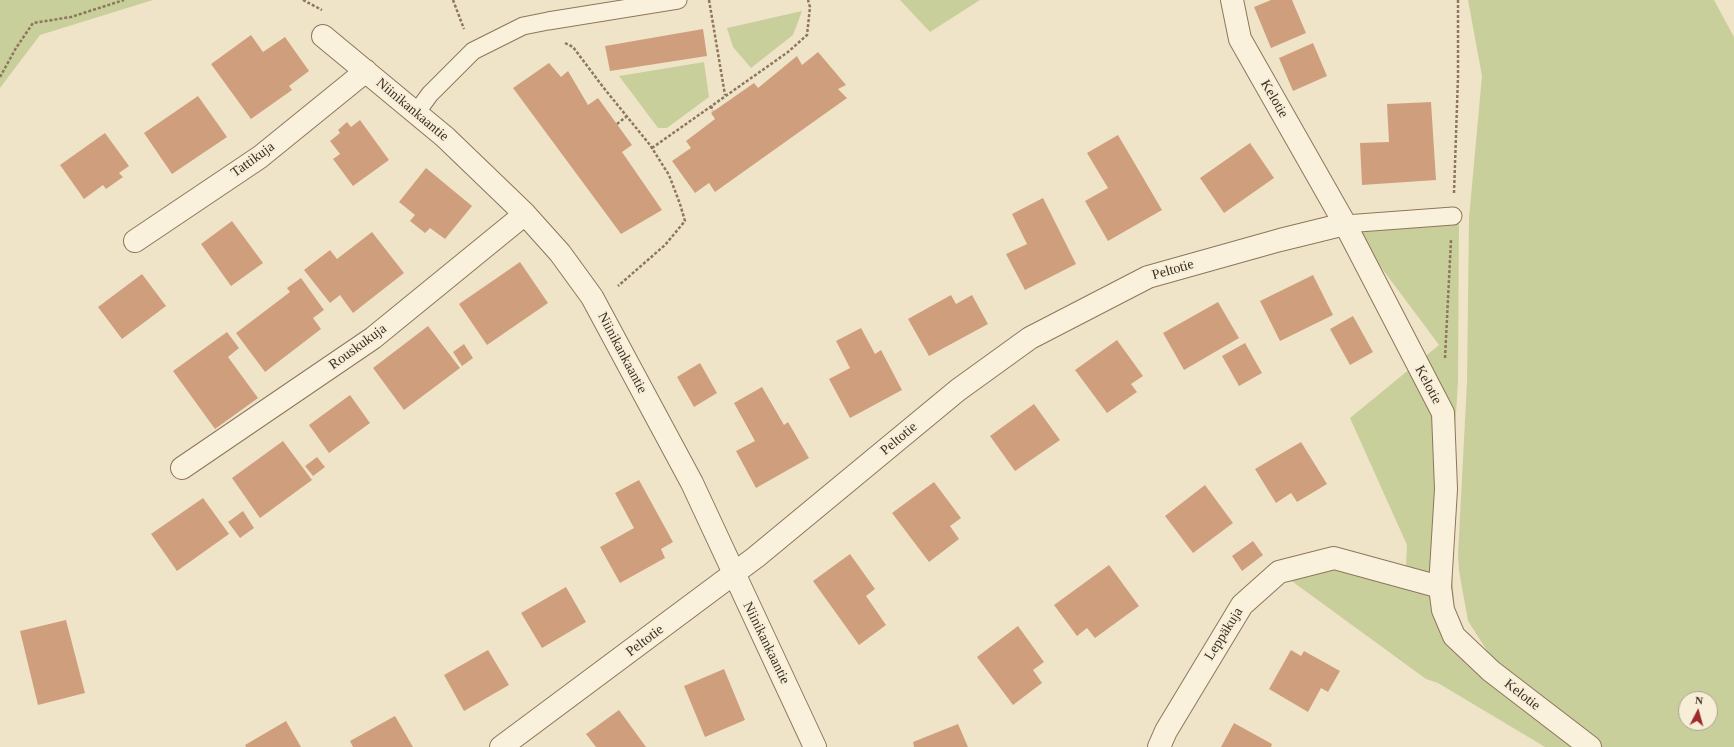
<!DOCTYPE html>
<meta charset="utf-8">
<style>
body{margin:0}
#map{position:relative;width:1734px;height:747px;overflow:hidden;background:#f0e4c8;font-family:Georgia,serif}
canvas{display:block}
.north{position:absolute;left:1678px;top:691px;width:40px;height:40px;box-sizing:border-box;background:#f7eed8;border:1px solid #ada18e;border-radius:50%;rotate:6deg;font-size:11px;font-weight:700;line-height:16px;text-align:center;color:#3d2e20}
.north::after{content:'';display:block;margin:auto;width:14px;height:18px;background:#9e2a2b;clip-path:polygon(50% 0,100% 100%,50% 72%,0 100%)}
</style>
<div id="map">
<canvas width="1734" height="747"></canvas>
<div class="north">N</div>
</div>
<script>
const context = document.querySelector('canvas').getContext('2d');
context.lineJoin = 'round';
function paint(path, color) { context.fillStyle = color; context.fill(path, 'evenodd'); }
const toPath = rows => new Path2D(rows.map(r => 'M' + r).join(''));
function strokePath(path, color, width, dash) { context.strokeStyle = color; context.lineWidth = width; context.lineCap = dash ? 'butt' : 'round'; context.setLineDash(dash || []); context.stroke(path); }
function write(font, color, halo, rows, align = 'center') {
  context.font = font + ' Georgia,serif'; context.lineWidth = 4; context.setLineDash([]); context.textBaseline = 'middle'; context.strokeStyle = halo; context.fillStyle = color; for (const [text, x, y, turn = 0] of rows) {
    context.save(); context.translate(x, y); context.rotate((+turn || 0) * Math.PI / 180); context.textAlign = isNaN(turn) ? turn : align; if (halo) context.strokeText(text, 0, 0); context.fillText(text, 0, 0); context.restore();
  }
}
paint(toPath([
 [0,0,153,0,40,35,0,88],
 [900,0,980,0,930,32],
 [1468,0,1714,0,1734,37,1734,747,1602,747,1498,668,1468,621,1459,571,1458,554,1467,382,1469,218,1482,76],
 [1686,699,1710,699,1710,723,1686,723],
 [802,11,793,35,751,68,733,47,727,28],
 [704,62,709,97,667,128,658,128,619,76],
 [1459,220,1458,381,1452,482,1435,568,1452,574,1456,624,1583,747,1545,747,1438,683,1426,679,1282,574,1336,560,1406,565,1407,545,1350,418,1439,345,1351,227]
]), '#c9cf9b');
paint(toPath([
 [1271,0,1292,0,1306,33,1271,48,1254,7],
 [703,29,707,56,610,71,605,46],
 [251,35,263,52,285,37,309,71,289,86,292,90,251,119,211,64],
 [1313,43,1327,76,1293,91,1279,58],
 [818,52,846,85,838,89,847,98,715,192,709,183,695,193,672,161,691,148,686,141,715,119,711,113,754,83,758,88,797,56,802,65],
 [549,63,561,77,568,71,588,105,598,98,632,145,622,152,662,210,621,234,513,88],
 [198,96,227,137,172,174,144,133],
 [1431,102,1436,180,1362,185,1360,143,1389,142,1387,104],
 [360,120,389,160,353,186,333,159,340,154,330,141,340,133,338,130,347,122,351,127],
 [105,133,129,166,119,173,123,177,106,189,103,185,84,199,60,165],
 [1118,135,1162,210,1108,241,1085,201,1108,188,1087,153],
 [1250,143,1274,178,1224,213,1200,178],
 [426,168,472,206,445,239,430,228,425,233,410,221,415,215,399,202],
 [1043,198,1076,264,1025,290,1006,254,1027,244,1012,214],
 [232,221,263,263,231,286,201,244],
 [372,232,404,273,353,313,340,295,330,303,304,270,330,250,337,259],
 [520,262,548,303,487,345,459,304],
 [142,274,166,306,122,339,98,307],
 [1313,275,1333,315,1280,341,1260,301],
 [301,278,324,310,313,318,321,329,265,372,236,333,290,292,287,288],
 [951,295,956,304,972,295,988,324,929,356,908,319],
 [1218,302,1239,338,1184,370,1163,333],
 [1353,316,1373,352,1350,365,1330,329],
 [428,326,460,368,404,410,373,368],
 [861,328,875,354,881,350,902,390,850,418,829,379,850,368,836,341],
 [227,332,239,348,228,357,258,398,215,429,173,371],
 [1117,340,1143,376,1131,384,1137,392,1107,413,1075,370],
 [1245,343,1262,373,1239,386,1222,356],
 [464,344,473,358,462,366,453,352],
 [700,363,717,393,694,407,677,377],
 [762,387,784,425,788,422,809,458,756,488,736,451,755,441,734,403],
 [350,395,370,423,329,453,309,425],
 [1034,404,1060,440,1015,471,990,436],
 [283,441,312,480,260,518,232,478],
 [1301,442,1327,484,1297,502,1291,493,1276,503,1255,469],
 [317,457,325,467,313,476,305,466],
 [639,480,673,542,661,549,665,558,620,583,600,547,634,528,615,493],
 [934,482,961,518,950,526,959,539,929,562,892,513],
 [1205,485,1233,523,1193,553,1165,516],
 [203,498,229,534,177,571,151,534],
 [243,511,254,528,240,538,228,522],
 [1253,541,1263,555,1242,571,1232,556],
 [850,554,875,589,866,596,886,625,859,645,813,581],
 [1109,565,1139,606,1095,638,1087,628,1077,636,1054,605],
 [566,587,586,622,542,648,521,613],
 [66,620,85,693,38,705,20,631],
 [1018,626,1044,662,1033,670,1042,683,1013,705,977,657],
 [488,650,509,685,464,711,444,675],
 [1291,650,1301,656,1304,651,1340,671,1328,692,1321,688,1308,712,1269,689],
 [724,669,745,720,705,737,684,686],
 [619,710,646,747,596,747,586,734],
 [395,716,413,747,353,747,350,741],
 [286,721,301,747,246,747,245,745],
 [1234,723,1272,744,1271,747,1221,747],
 [958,724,968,747,914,747,913,742]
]), '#cf9f7d');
const service = toPath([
 [416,113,430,94,473,51,523,26,548,21,678,0],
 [1345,224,1453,216]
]);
const minor = toPath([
 [1232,0,1240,39,1345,224,1443,413,1446,489,1440,587,1443,610,1454,636,1491,671,1590,747],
 [323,36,445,137,525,214,560,253,592,297,692,483,815,747],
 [135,241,260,157,366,71],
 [182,468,373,338,525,214],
 [501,747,756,557,958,390,1030,338,1148,277,1280,240,1345,224],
 [1159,747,1166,731,1242,605,1279,572,1334,558,1440,587]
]);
strokePath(service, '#8d765c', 19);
strokePath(minor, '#8d765c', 24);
strokePath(toPath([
 [303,0,322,10],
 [453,0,464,29],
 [709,0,725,95],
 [565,43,573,47,603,87,650,145,669,175,680,204,685,221,665,245,618,286],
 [0,77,16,48,33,23,71,17,124,0],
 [711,106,713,111],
 [617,124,627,116],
 [652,148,788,52,807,35,810,7,808,0],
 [1454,193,1458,77,1458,0],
 [1445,358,1451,240]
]), '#8d765c', 2.5, [3, 2]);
strokePath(service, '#faf1dc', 17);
strokePath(minor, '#faf1dc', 22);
write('14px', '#3d2e20', '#f7eed8', [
 ["Kelotie",1274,99,60],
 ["Niinikankaantie",412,110,40],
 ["Tattikuja",253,160,-36],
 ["Peltotie",1173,270,-16],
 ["Rouskukuja",358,347,-36],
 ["Niinikankaantie",622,353,62],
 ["Kelotie",1428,385,62],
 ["Peltotie",899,439,-40],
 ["Leppäkuja",1224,634,-58],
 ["Peltotie",645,641,-37],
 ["Niinikankaantie",766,643,64],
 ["Kelotie",1522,695,38]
]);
</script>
